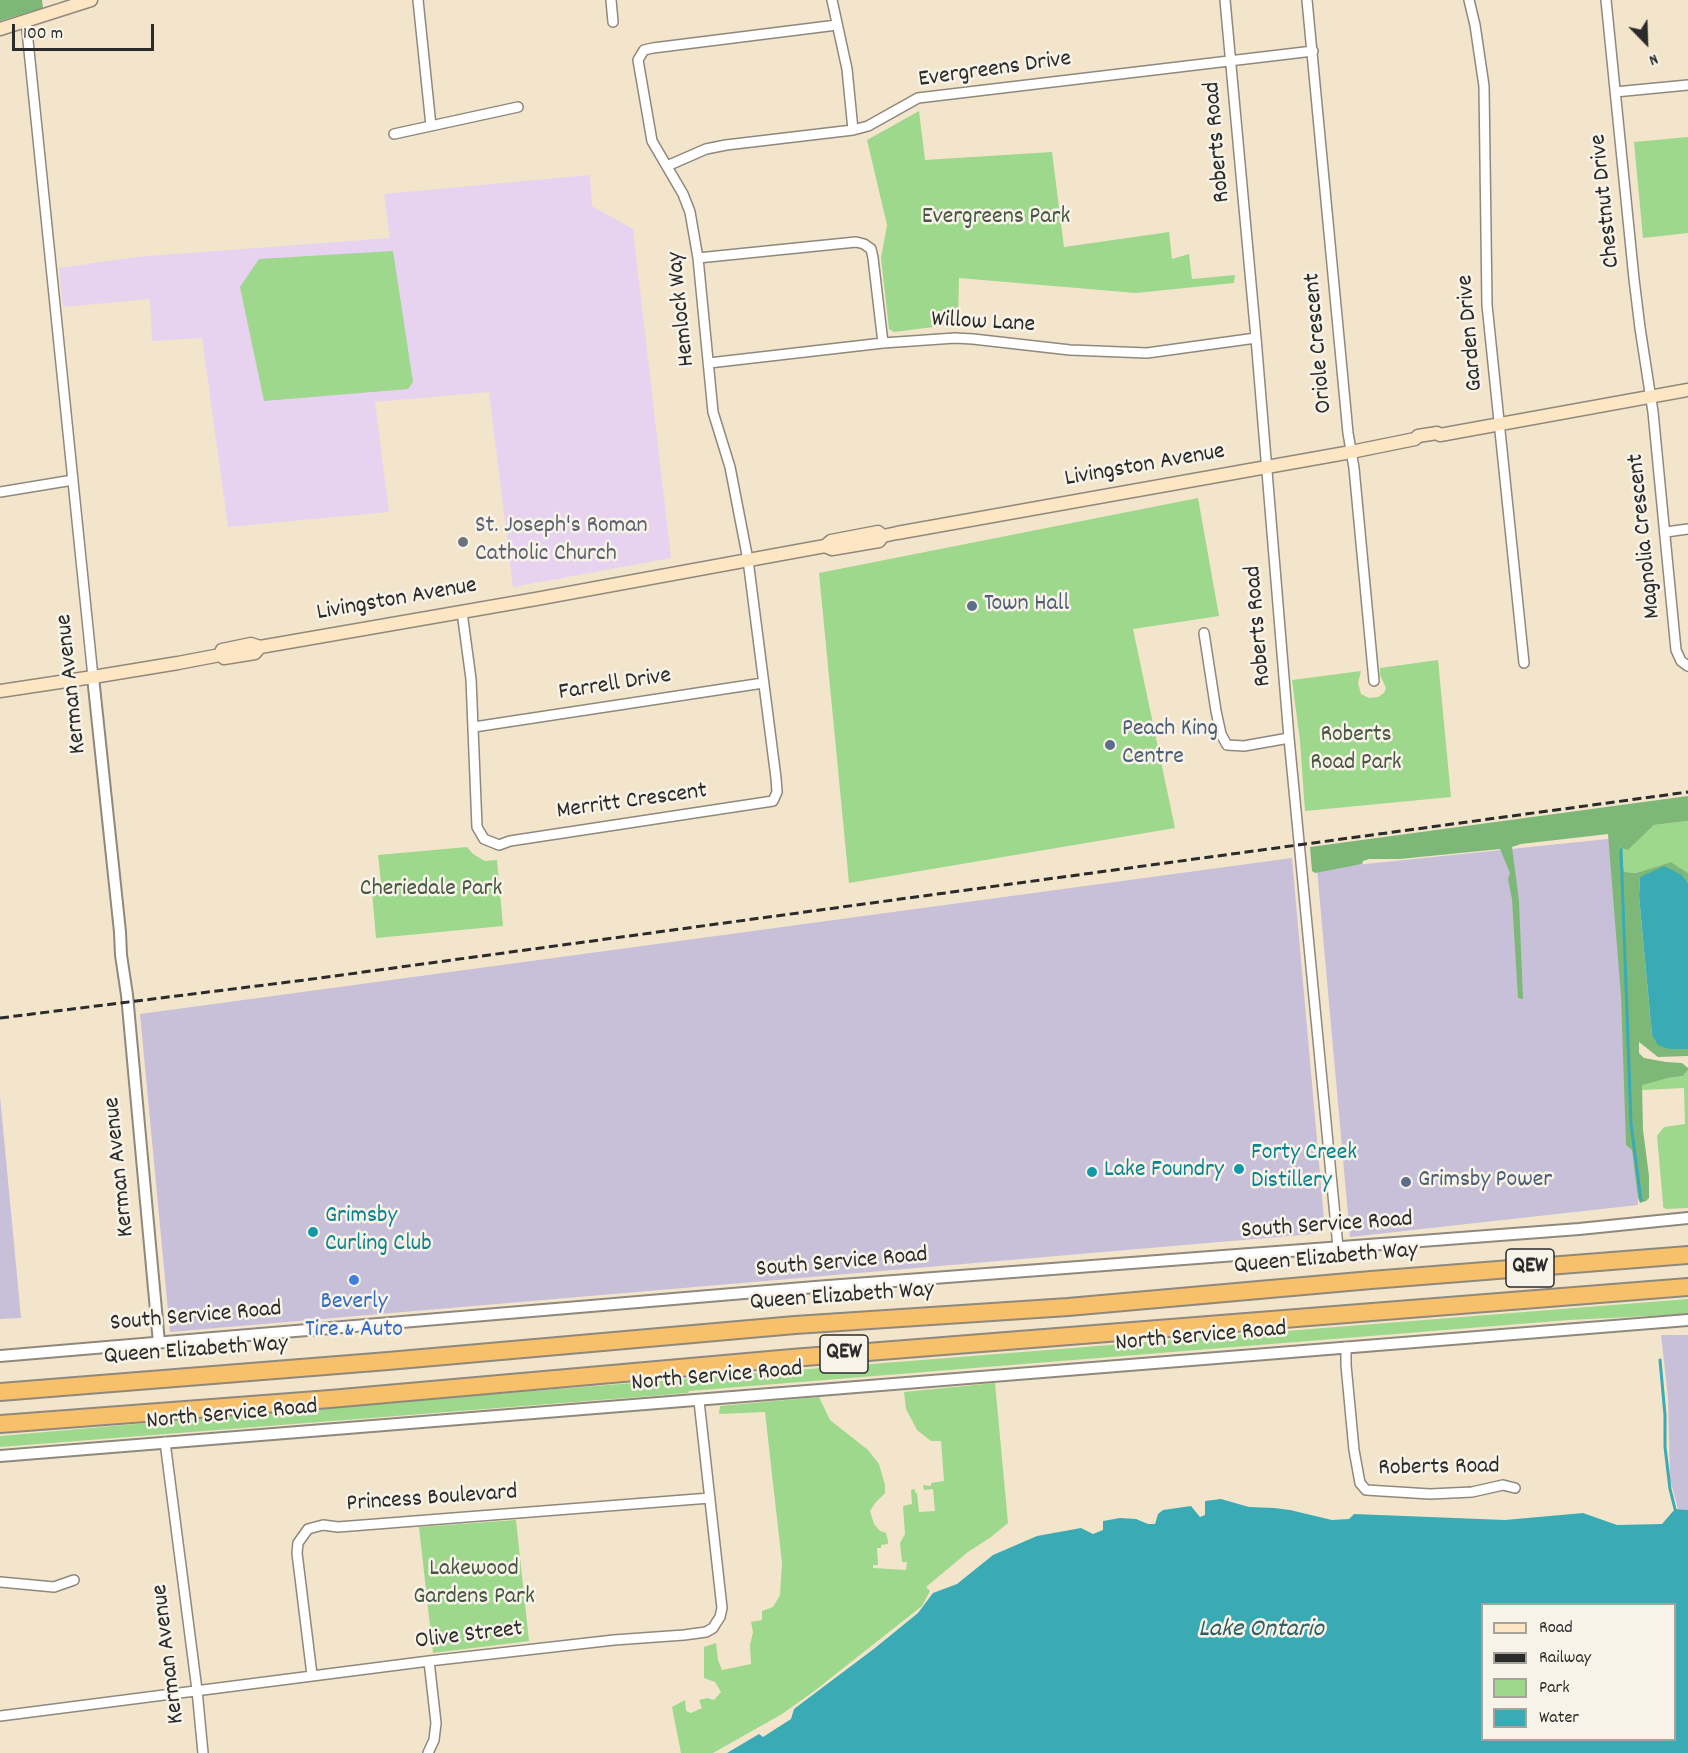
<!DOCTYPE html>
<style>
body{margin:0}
#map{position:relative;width:1688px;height:1753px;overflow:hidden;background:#f3e5cc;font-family:Dekko,sans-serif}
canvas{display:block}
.legend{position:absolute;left:1481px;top:1603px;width:195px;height:138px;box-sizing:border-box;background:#f7f3e8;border:2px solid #a5a39c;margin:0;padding:8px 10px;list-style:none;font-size:18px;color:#2b2b2b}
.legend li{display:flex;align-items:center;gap:12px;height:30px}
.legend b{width:30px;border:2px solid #a5a39c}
.north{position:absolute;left:1616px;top:12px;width:60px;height:60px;-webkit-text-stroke:4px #f7f3e8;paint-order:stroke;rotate:157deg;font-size:16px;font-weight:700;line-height:24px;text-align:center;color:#2b2b2b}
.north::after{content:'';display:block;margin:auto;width:21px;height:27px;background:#2b2b2b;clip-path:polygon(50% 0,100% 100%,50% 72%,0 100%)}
.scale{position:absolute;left:12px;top:24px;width:142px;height:27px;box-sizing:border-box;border:3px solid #2b2b2b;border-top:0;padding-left:8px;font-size:18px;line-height:21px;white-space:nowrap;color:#2b2b2b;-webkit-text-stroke:4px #f7f3e8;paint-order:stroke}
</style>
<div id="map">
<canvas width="1688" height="1753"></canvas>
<ul class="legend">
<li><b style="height:8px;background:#fce6c4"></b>Road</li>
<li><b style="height:8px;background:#2b2b2b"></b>Railway</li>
<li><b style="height:16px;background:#9dd88c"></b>Park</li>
<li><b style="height:16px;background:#3aabb5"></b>Water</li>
</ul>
<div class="north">N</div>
<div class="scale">100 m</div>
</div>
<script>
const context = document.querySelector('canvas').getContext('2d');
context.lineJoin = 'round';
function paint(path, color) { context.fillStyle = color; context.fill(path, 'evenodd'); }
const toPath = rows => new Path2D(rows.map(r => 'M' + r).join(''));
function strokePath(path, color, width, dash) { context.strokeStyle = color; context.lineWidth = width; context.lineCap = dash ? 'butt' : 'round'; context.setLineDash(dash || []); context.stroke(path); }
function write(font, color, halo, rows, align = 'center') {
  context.font = font + ' Dekko,sans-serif'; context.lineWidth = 5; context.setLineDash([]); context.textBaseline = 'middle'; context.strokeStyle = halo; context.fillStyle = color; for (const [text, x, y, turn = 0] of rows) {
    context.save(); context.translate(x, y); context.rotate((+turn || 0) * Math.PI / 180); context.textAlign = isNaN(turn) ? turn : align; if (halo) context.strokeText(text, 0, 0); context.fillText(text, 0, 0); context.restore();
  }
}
paint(toPath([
 [590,175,592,206,633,229,671,558,513,587,489,392,375,402,389,512,228,527,202,338,152,341,150,299,63,307,59,268,136,257,390,238,384,194]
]), '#e7d2ef');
paint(toPath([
 [1627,837,1638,1205,1350,1237,1317,869],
 [1292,858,1324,1219,1313,1234,170,1332,140,1014],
 [0,1096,21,1318,0,1319],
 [1661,1335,1688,1335,1688,1510,1678,1509,1670,1479,1668,1397]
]), '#c8bfd8');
paint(toPath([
 [919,111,925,160,1052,152,1064,247,1169,232,1172,259,1189,254,1192,279,1235,275,1234,283,1136,293,959,278,958,324,894,332,889,329,881,258,887,225,867,140],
 [1688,137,1688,233,1643,238,1634,142],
 [393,251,413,382,408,389,264,401,240,287,259,259],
 [1198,498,1219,616,1133,629,1175,828,849,883,819,573],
 [1438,660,1451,797,1305,811,1300,741,1292,680,1361,671,1358,683,1361,694,1369,698,1378,697,1384,693,1386,688,1380,675,1380,668],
 [1688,821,1688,873,1671,862,1636,873,1624,872,1619,846,1628,850,1654,825],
 [467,847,473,854,485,861,497,860,503,926,376,938,372,892,382,891,378,855],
 [1688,1070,1688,1208,1666,1209,1663,1207,1663,1203,1657,1136,1664,1127,1685,1124,1684,1088,1642,1090,1642,1084,1668,1078,1683,1076],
 [1688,1299,1688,1314,1569,1320,689,1391,688,1393,664,1395,0,1447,0,1436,294,1410],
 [995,1383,1008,1523,991,1537,968,1552,926,1587,930,1591,922,1606,813,1692,782,1714,713,1753,681,1753,672,1707,685,1700,686,1711,691,1713,702,1708,699,1700,707,1698,714,1700,721,1692,715,1682,704,1678,704,1647,716,1643,718,1660,722,1670,751,1664,750,1645,753,1632,751,1622,762,1620,762,1611,773,1607,780,1595,782,1563,765,1412,719,1414,720,1406,819,1397,830,1420,868,1450,879,1464,885,1485,885,1493,875,1503,870,1511,874,1524,880,1531,886,1533,888,1541,888,1544,881,1545,881,1548,877,1548,878,1565,873,1565,873,1568,906,1570,907,1562,902,1562,900,1543,905,1534,903,1506,912,1504,911,1490,915,1489,915,1493,917,1493,919,1512,935,1511,933,1489,924,1490,923,1485,931,1486,931,1483,944,1481,941,1441,931,1441,917,1430,906,1409,904,1392],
 [516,1520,529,1641,433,1653,419,1527]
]), '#9dd88c');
paint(toPath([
 [0,0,42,0,43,8,0,21],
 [1688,796,1688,821,1654,825,1628,850,1619,847,1624,872,1636,873,1671,862,1688,873,1688,883,1682,875,1640,877,1639,896,1652,1035,1669,1049,1688,1049,1688,1056,1658,1057,1639,1042,1639,1053,1644,1058,1666,1062,1682,1063,1688,1068,1688,1070,1683,1076,1668,1078,1642,1085,1643,1130,1649,1176,1649,1198,1646,1201,1640,1203,1638,1198,1632,1150,1626,1145,1621,996,1608,834,1521,844,1512,847,1519,901,1523,999,1518,998,1512,899,1508,879,1510,873,1500,849,1400,859,1369,859,1363,861,1362,864,1315,873,1312,871,1310,847]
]), '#7eb878');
paint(toPath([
 [1664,866,1682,875,1688,883,1688,1049,1669,1049,1658,1045,1652,1035,1639,896,1640,877],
 [1221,1499,1249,1507,1274,1508,1290,1510,1332,1520,1349,1519,1354,1514,1505,1520,1583,1513,1617,1525,1662,1524,1675,1509,1688,1510,1688,1753,727,1753,759,1734,763,1737,791,1719,794,1709,875,1648,918,1613,933,1593,957,1584,993,1555,1037,1536,1081,1528,1093,1534,1103,1530,1103,1521,1120,1518,1136,1519,1148,1524,1155,1524,1158,1514,1163,1510,1191,1506,1200,1517,1205,1515,1205,1501],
 [1482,1604,1674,1604,1674,1740,1482,1740]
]), '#3aabb5');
strokePath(toPath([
 [1621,849,1631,1124,1641,1200],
 [1660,1360,1665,1415,1665,1447,1670,1489,1675,1509]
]), '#3aabb5', 3);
const minor = toPath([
 [418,0,431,126],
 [611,0,613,22],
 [832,0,847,69,853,130],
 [1225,0,1256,338,1289,738,1338,1247],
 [1307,0,1348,433,1354,468,1374,681],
 [1469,0,1475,25,1484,86,1487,305,1524,663],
 [1606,0,1634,279,1640,328,1653,412,1676,650,1681,661,1688,666],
 [26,21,93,677],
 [1615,92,1688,85],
 [394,134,518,107],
 [667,166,706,149,726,145,853,130,868,126,918,98,1313,51],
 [698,258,856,242,864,244,871,249,873,258,883,343],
 [709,363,883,343,955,338,973,339,1070,350,1147,353,1256,338],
 [0,492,73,480],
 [1666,532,1688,529],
 [462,612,471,679,477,827,484,839,499,845,510,841,773,801,777,792,776,778,748,560,730,467,713,412,698,258,690,212,683,194,652,141,638,60,644,50,653,48,837,25],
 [1204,633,1216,711,1221,734,1227,745,1244,746,1289,738],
 [474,727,763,683],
 [1346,1347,1346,1365,1354,1450,1360,1483,1366,1490,1430,1494,1472,1492,1503,1485,1515,1488],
 [165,1442,197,1690,203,1753],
 [0,1582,54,1587,74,1580],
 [312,1675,297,1553,298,1543,308,1529,323,1525,338,1527,710,1498],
 [0,1716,429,1661,614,1640,684,1635,706,1632,713,1628,716,1623,720,1617,722,1608,699,1401],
 [428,1753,434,1740,436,1723,429,1661]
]);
const tertiary = toPath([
 [93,677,120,932,121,955,127,995,159,1343],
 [0,1356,815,1287,1579,1229,1688,1218],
 [0,1456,1688,1320]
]);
const secondary = toPath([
 [0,29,91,0],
 [825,546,832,549,879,541,883,536,897,533,1351,452,1415,439,1418,436,1437,433,1440,435,1688,390],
 [220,655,224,658,255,653,260,647],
 [0,691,93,677,178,663,220,655,222,650,251,644,260,647,536,599,825,546,831,541,878,532,883,536]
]);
const motorway = toPath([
 [0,1392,388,1361,795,1325,1068,1307,1371,1280,1688,1255],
 [0,1424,330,1399,792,1358,1688,1287]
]);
strokePath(minor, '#8f887c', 12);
strokePath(tertiary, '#8f887c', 14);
strokePath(secondary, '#8f887c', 15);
strokePath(motorway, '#8f887c', 20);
strokePath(minor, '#fff', 9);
strokePath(tertiary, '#fff', 10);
strokePath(secondary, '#fce6c4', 12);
strokePath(motorway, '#f7c06b', 16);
strokePath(toPath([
 [0,1018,305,980,1688,792]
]), '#2b2b2b', 3, [9, 4.5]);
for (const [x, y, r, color] of [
 [463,542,6,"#6b7280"],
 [972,606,6,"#5c6f8a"],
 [1110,745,6,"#5c6f8a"],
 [1239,1169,6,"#0f9aa8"],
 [1092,1172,6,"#0f9aa8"],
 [1406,1182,6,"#5c6f8a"],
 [313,1232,6,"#0f9aa8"],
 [354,1280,6,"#3f7fe0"]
]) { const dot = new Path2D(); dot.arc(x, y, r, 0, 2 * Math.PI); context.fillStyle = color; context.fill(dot); strokePath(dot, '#f7f3e8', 2); }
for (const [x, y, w] of [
 [1530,1268,48],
 [844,1354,48]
]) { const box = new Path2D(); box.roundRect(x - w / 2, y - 19, w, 38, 4.5); context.fillStyle = '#f7f3e8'; context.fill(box); strokePath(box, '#2b2b2b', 1.5); }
write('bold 22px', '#2b2b2b', null, [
 ["QEW",1530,1268],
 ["QEW",844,1354]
]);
write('24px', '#2b2b2b', '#f7f3e8', [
 ["Evergreens Drive",995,71,-8],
 ["Roberts Road",1219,142,-95],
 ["Chestnut Drive",1607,201,-96],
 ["Hemlock Way",683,309,-96],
 ["Willow Lane",983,324,3],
 ["Garden Drive",1472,333,-95],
 ["Oriole Crescent",1320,343,-95],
 ["Livingston Avenue",1145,467,-10],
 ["Magnolia Crescent",1646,536,-96],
 ["Livingston Avenue",397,601,-10],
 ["Roberts Road",1260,626,-95],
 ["Kerman Avenue",73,684,-96],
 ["Farrell Drive",615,686,-9],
 ["Merritt Crescent",632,803,-8],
 ["Kerman Avenue",121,1167,-96],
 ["South Service Road",1327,1227,-4],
 ["Queen Elizabeth Way",1326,1260,-5],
 ["South Service Road",842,1264,-5],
 ["Queen Elizabeth Way",842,1298,-4],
 ["South Service Road",196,1318,-5],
 ["North Service Road",1201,1338,-5],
 ["Queen Elizabeth Way",196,1352,-4],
 ["North Service Road",717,1378,-5],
 ["North Service Road",232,1416,-5],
 ["Roberts Road",1439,1469,-1],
 ["Princess Boulevard",432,1500,-4],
 ["Olive Street",469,1637,-7],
 ["Kerman Avenue",170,1654,-97]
]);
write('24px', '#485643', '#f7f3e8', [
 ["Evergreens Park",996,219],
 ["Roberts",1356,737],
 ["Road Park",1356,765],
 ["Cheriedale Park",431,891],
 ["Lakewood",474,1571],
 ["Gardens Park",474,1599]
]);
write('24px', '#5b616d', '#f7f3e8', [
 ["St. Joseph's Roman",475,528],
 ["Catholic Church",475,556]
], 'left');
write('24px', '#4e5e75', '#f7f3e8', [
 ["Town Hall",984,606],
 ["Peach King",1122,731],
 ["Centre",1122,759],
 ["Grimsby Power",1418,1182]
], 'left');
write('24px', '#0d838f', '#f7f3e8', [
 ["Forty Creek",1251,1155],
 ["Distillery",1251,1183],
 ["Lake Foundry",1104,1172],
 ["Grimsby",325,1218],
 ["Curling Club",325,1246]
], 'left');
write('24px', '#366cbe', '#f7f3e8', [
 ["Beverly",354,1304],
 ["Tire & Auto",354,1332]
]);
write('italic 26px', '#315e62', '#f7f3e8', [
 ["Lake Ontario",1261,1631]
]);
</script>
